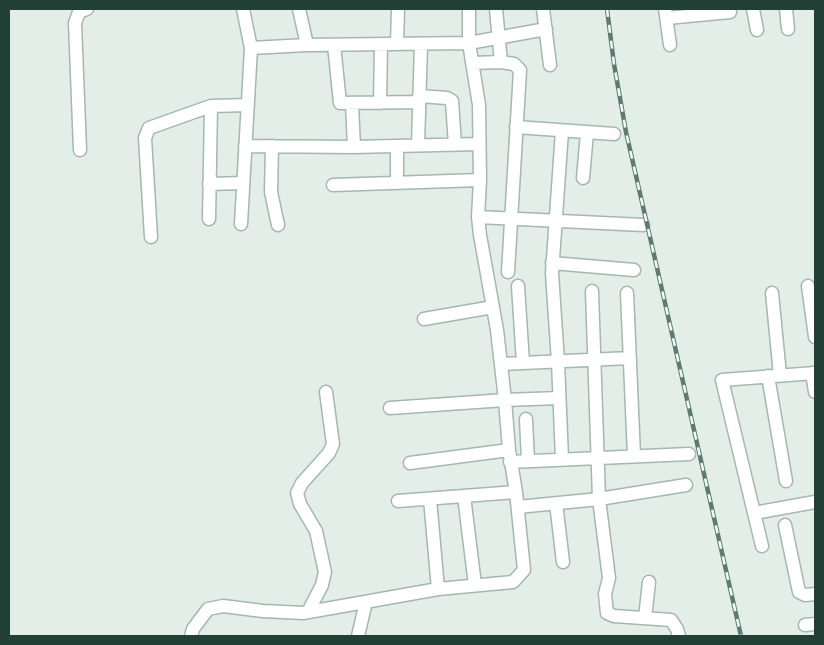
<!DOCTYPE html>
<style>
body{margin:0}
#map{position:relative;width:824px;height:645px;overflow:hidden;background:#e4eee9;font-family:"Archivo Narrow",sans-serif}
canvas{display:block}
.frame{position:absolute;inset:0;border:10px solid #234037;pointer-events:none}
</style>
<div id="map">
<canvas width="824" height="645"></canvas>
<div class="frame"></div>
</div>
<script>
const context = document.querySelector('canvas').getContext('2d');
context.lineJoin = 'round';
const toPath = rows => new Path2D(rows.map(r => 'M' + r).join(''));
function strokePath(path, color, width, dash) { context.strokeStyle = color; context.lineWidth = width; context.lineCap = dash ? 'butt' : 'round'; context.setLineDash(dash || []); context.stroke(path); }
const minor = toPath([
 [469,9,469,43,546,29],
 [496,9,501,62],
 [543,9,550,65],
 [665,9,670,45],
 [753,9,757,30],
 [786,9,788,29],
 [667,18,730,12],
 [397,44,398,9],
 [334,45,340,103,419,102],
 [251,48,307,45],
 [472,63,501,62,514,64,520,70,508,272],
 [419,96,447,98,452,101,455,145],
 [380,103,381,45],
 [352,104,354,147],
 [516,127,614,134],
 [562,131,552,273,558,362,562,459],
 [418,145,421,44],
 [245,146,354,147,479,144],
 [272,146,271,192,278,225],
 [397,146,397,183],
 [80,150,75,23,79,12,87,9],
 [583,178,587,133],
 [209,184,243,183],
 [333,185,480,180],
 [478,217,643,225],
 [209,219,211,106],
 [241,224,251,48,243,9],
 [151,237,145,138,149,128,211,106,248,105],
 [552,263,634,270],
 [518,286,523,363],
 [808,286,815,337],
 [592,291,599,499,686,485],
 [627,293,634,456],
 [772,293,780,375],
 [424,319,493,307],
 [501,364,630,358],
 [812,373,815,392],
 [768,376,786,481],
 [390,408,505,400,559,398],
 [526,419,528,461],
 [510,462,689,454],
 [410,463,509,450],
 [464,496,475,585],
 [430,499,438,589],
 [398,501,516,492],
 [556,503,563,562],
 [518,507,599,499,609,578,605,594,607,613,614,616,671,620,677,629,679,636],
 [754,513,815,502],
 [785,525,799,592,805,595,815,594],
 [762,546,722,380,815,373],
 [308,612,322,585,325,572,316,531,300,504,297,493,302,483,329,453,333,444,326,392],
 [645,618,649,582],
 [805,625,815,624],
 [191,636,193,629,208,609,223,606,263,611,303,613,438,589,513,582,524,570,516,492,509,450,505,400,497,330,480,235,478,217,480,180,479,105,469,43,307,45,299,9],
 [358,636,366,602]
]);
strokePath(minor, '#a6b6b0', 15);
strokePath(minor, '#fff', 12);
const rail = toPath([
 [607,9,614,64,626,132,741,636]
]);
strokePath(rail, '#5e7b72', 4.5);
strokePath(rail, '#f5faf7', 2.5, [8]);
</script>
